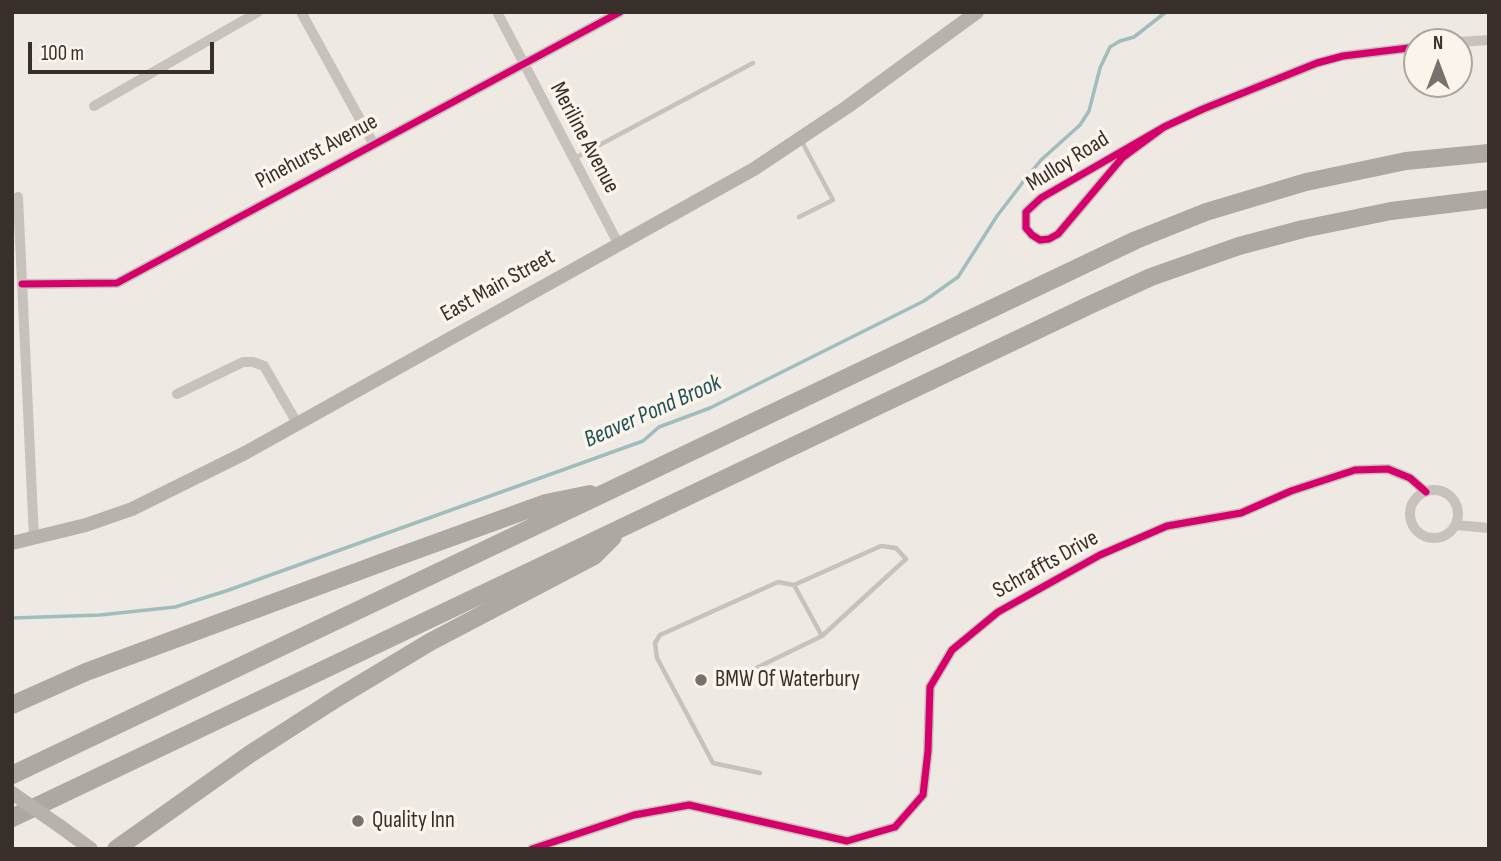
<!DOCTYPE html>
<style>
body{margin:0}
#map{position:relative;width:1501px;height:861px;overflow:hidden;background:#eee9e2;font-family:"Sofia Sans Condensed",sans-serif}
canvas{display:block}
.frame{position:absolute;inset:0;border:14px solid #382f2a;pointer-events:none}
.north{position:absolute;left:1403px;top:28px;width:70px;height:70px;box-sizing:border-box;background:#faf4eb;border:2px solid #aca59e;border-radius:50%;rotate:0deg;font-size:19px;font-weight:700;line-height:28px;text-align:center;color:#382f2a}
.north::after{content:'';display:block;margin:auto;width:24px;height:32px;background:#78706a;clip-path:polygon(50% 0,100% 100%,50% 72%,0 100%)}
.scale{position:absolute;left:28px;top:42px;width:186px;height:32px;box-sizing:border-box;border:4px solid #382f2a;border-top:0;padding-left:9px;font-size:21px;line-height:24px;white-space:nowrap;color:#382f2a;-webkit-text-stroke:5px #faf4eb;paint-order:stroke}
</style>
<div id="map">
<canvas width="1501" height="861"></canvas>
<div class="frame"></div>
<div class="north">N</div>
<div class="scale">100 m</div>
</div>
<script>
const context = document.querySelector('canvas').getContext('2d');
context.lineJoin = 'round';
const toPath = rows => new Path2D(rows.map(r => 'M' + r).join(''));
function strokePath(path, color, width, dash) { context.strokeStyle = color; context.lineWidth = width; context.lineCap = dash ? 'butt' : 'round'; context.setLineDash(dash || []); context.stroke(path); }
function write(font, color, halo, rows, align = 'center') {
  context.font = font + ' "Sofia Sans Condensed",sans-serif'; context.lineWidth = 7; context.setLineDash([]); context.textBaseline = 'middle'; context.strokeStyle = halo; context.fillStyle = color; for (const [text, x, y, turn = 0] of rows) {
    context.save(); context.translate(x, y); context.rotate((+turn || 0) * Math.PI / 180); context.textAlign = isNaN(turn) ? turn : align; if (halo) context.strokeText(text, 0, 0); context.fillText(text, 0, 0); context.restore();
  }
}
strokePath(toPath([
 [12,618,100,615,175,607,226,591,643,441,659,427,710,408,924,301,958,277,997,216,1023,182,1041,160,1080,125,1089,111,1100,68,1110,47,1120,41,1134,37,1166,12]
]), '#a0bdbe', 3.5);
strokePath(toPath([
 [575,158,753,63],
 [799,217,833,200,801,140],
 [744,674,822,636,794,585,881,546,896,548,906,559,822,636],
 [760,773,713,763,657,658,655,643,660,635,778,582,794,585]
]), '#c7c2bc', 4.5);
strokePath(toPath([
 [301,12,373,143],
 [497,12,619,245],
 [1459,42,1489,40],
 [94,106,258,12],
 [1164,127,1122,158,1058,234,1049,239,1040,240,1032,235,1026,228,1026,212,1041,198,1164,127,1203,109,1317,63,1343,56,1417,47],
 [18,197,34,538],
 [22,284,117,283,620,12],
 [177,394,243,362,253,362,264,366,297,423],
 '1410 514a24 24 0 1 1 48 0a24 24 0 1 1-48 0Z',
 [1456,525,1489,528],
 [532,849,634,815,689,805,847,841,895,827,923,795,928,751,930,687,952,650,998,612,1100,555,1167,526,1241,513,1291,491,1355,470,1388,469,1410,478,1426,492]
]), '#c7c2bc', 10);
strokePath(toPath([
 [12,543,86,525,132,509,245,453,754,169,847,107,977,12],
 [61,827,91,849]
]), '#b8b2ac', 14);
strokePath(toPath([
 [12,705,86,672,397,557,546,503,590,494],
 [12,775,1136,240,1206,212,1306,182,1406,161,1489,153],
 [12,818,1092,304,1151,277,1239,246,1303,229,1391,211,1489,199],
 [116,849,250,754,337,698,430,642,594,556,613,537]
]), '#ada8a1', 18);
strokePath(toPath([
 [12,793,61,827]
]), '#b8b2ac', 14);
strokePath(toPath([
 [1164,127,1122,158,1058,234,1049,239,1040,240,1032,235,1026,228,1026,212,1041,198,1164,127,1203,109,1317,63,1343,56,1417,47],
 [22,284,117,283,620,12],
 [532,849,634,815,689,805,847,841,895,827,923,795,928,751,930,687,952,650,998,612,1100,555,1167,526,1241,513,1291,491,1355,470,1388,469,1410,478,1426,492]
]), '#d6006c', 7);
for (const [x, y, r, color] of [
 [701,680,7,"#78706a"],
 [358,821,7,"#78706a"]
]) { const dot = new Path2D(); dot.arc(x, y, r, 0, 2 * Math.PI); context.fillStyle = color; context.fill(dot); strokePath(dot, '#faf4eb', 2.5); }
write('23px', '#382f2a', '#faf4eb', [
 ["Meriline Avenue",584,138,62],
 ["Pinehurst Avenue",317,152,-28],
 ["Mulloy Road",1068,162,-32],
 ["East Main Street",498,286,-29],
 ["Schraffts Drive",1046,565,-29]
]);
write('23px', '#382f2a', '#faf4eb', [
 ["BMW Of Waterbury",715,680],
 ["Quality Inn",372,821]
], 'left');
write('italic 24px', '#1f5159', '#faf4eb', [
 ["Beaver Pond Brook",653,412,-24]
]);
</script>
